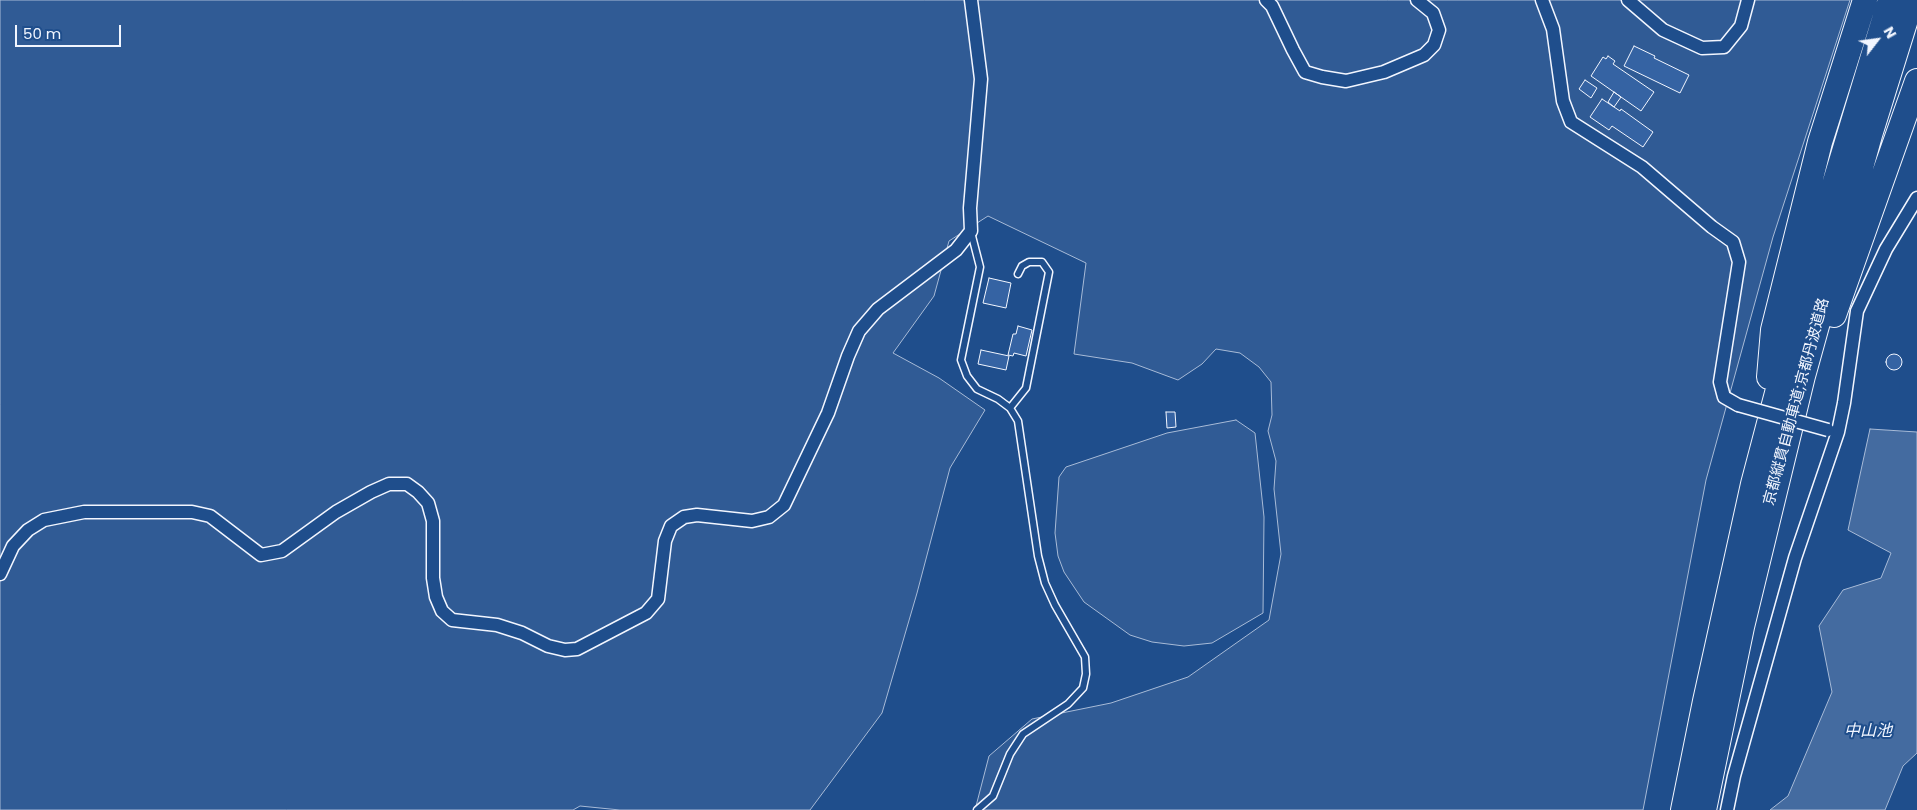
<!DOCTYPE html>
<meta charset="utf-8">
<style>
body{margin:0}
#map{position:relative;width:1917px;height:810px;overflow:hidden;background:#1f4e8c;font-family:Poppins,sans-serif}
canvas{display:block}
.north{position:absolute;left:1852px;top:15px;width:50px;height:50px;-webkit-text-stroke:4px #1f4e8c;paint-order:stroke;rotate:60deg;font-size:14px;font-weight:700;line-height:20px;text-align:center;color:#f2f6ff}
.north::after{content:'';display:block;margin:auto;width:18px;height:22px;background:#f2f6ff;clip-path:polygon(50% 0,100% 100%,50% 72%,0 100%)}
.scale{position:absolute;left:15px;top:25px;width:106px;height:22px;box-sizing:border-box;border:2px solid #f2f6ff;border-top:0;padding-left:6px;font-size:15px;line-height:18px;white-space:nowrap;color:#f2f6ff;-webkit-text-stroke:4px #1f4e8c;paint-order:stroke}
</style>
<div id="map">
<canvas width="1917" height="810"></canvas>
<div class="north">N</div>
<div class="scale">50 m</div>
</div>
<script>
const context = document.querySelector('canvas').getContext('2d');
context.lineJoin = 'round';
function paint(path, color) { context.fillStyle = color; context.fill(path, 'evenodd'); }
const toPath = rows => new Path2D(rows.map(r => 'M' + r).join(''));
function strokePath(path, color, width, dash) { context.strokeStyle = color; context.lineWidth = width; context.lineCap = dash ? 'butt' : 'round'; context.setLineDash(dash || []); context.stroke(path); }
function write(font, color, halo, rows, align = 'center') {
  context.font = font + ' Poppins,"Noto Sans JP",sans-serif'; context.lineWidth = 4; context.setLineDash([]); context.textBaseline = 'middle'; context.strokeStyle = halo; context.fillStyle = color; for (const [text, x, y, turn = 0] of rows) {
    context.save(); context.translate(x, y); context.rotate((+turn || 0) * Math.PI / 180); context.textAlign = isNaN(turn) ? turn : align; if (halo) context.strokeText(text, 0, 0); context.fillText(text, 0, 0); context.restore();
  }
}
const green = toPath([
 [0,0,1850,0,1773,237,1706,480,1643,810,975,810,989,756,1032,719,1111,703,1188,677,1269,620,1281,554,1274,489,1276,461,1268,431,1272,415,1271,382,1259,367,1240,353,1216,349,1202,364,1178,380,1132,363,1074,354,1086,263,988,216,949,241,934,296,893,353,939,378,985,410,950,468,917,593,882,713,810,810,620,810,580,806,573,810,0,810,0,0],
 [1236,420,1255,433,1264,517,1263,613,1212,643,1184,646,1152,642,1130,635,1084,602,1064,572,1058,556,1055,533,1059,477,1066,467,1167,433,1236,420]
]);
paint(green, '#305b95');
strokePath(green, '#a8bbd7', 1);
const water = toPath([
 [1870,429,1917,432,1917,753,1903,766,1885,810,1770,810,1788,796,1832,692,1819,626,1843,590,1881,578,1891,553,1848,530,1870,429]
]);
paint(water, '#446ba0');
strokePath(water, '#a8bbd7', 1);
const building = toPath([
 [1634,46,1655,56,1654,58,1689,75,1680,93,1624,66,1634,46],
 [1608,56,1615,61,1613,64,1654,92,1641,111,1591,76,1603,57,1606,59,1608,56],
 [1585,80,1597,88,1591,98,1579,89,1585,80],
 [1614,92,1621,97,1614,107,1608,102,1614,92],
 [1602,99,1620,111,1621,109,1653,132,1643,147,1612,126,1609,130,1590,117,1602,99],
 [989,278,1011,283,1006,308,983,303,989,278],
 [1018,326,1032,330,1026,356,1014,353,1013,356,1008,355,1013,334,1016,334,1018,326],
 [981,350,1009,356,1006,370,978,364,981,350],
 '1886 362a8 8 0 1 1 16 0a8 8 0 1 1-16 0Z',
 [1166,412,1175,412,1176,427,1167,428,1166,412]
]);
paint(building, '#3563a3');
strokePath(building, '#f2f6ff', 1);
const service = toPath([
 [971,232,980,267,961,360,967,376,977,389,998,399,1010,408,1018,421,1038,556,1045,583,1055,605,1085,657,1086,674,1083,688,1068,704,1023,734,1010,754,993,796,977,810],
 [1010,408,1026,388,1049,272,1042,262,1029,262,1022,266,1018,274]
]);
const minor = toPath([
 [1266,0,1272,6,1293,50,1305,72,1322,77,1346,81,1384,72,1424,55,1434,45,1439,30,1433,13,1417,0],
 [1542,0,1553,29,1563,101,1571,122,1642,167,1712,227,1733,242,1739,262,1720,382,1724,397,1738,405],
 [1628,0,1663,30,1702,48,1724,47,1741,26,1748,0],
 [0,574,13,546,28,530,44,520,84,512,192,512,210,516,261,555,282,551,336,512,371,492,389,484,407,484,418,492,428,503,433,521,433,578,436,597,442,611,452,620,497,625,522,633,548,646,565,650,577,649,646,613,658,599,665,541,671,526,684,517,697,515,752,521,769,517,784,505,828,413,848,356,859,331,878,309,956,250,971,231,970,208,981,79,971,0],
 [1727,810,1734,776,1795,558,1838,432,1844,403,1857,311,1886,249,1917,198]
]);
const motorway = toPath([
 [1834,315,1917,81],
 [1769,377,1773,330,1820,142,1865,0],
 [1683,810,1705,701,1753,484,1817,241,1890,0],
 [1704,810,1742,627,1803,376,1870,135,1912,0]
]);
strokePath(service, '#f2f6ff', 9);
strokePath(minor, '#f2f6ff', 15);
strokePath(motorway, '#f2f6ff', 26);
strokePath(service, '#1f4e8c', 6);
strokePath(minor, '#1f4e8c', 12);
strokePath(motorway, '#1f4e8c', 24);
const minorBridge = toPath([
 [1738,405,1828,430]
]);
strokePath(minorBridge, '#f2f6ff', 15, []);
strokePath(minorBridge, '#1f4e8c', 12);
write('15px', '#f2f6ff', '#1f4e8c', [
 ["京都縦貫自動車道;京都丹波道路",1797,402,-75]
]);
write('italic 16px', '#f2f6ff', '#1f4e8c', [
 ["中山池",1868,732]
]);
</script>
